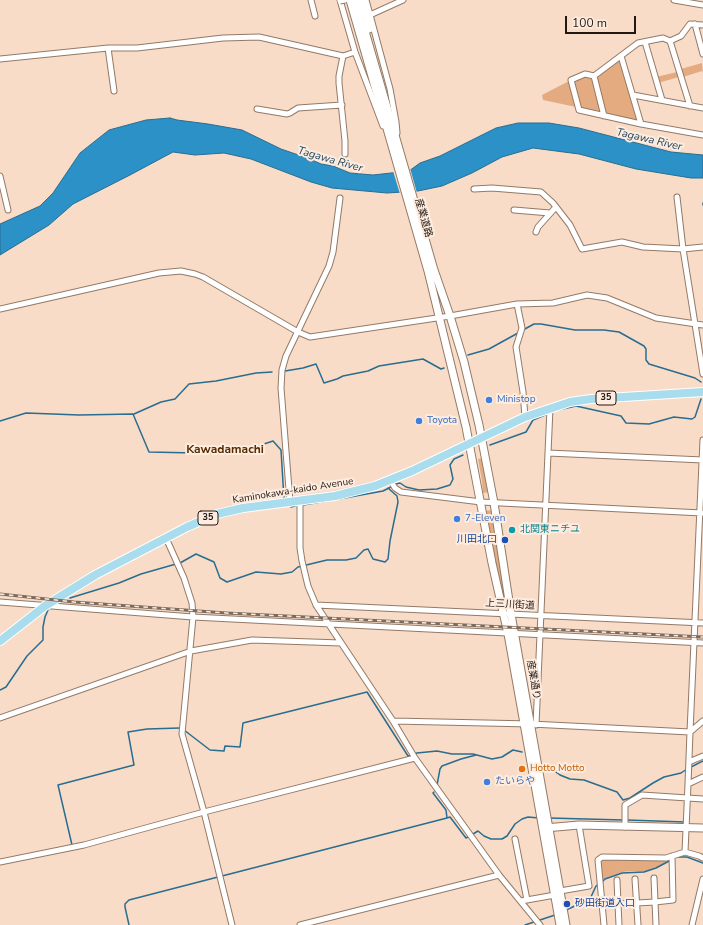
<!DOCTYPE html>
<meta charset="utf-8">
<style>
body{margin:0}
#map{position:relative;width:703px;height:925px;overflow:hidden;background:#f8dcc7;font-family:"Nunito Sans",sans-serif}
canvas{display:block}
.scale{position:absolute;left:565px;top:16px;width:71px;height:18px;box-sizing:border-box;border:2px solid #221811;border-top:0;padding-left:5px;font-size:12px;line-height:14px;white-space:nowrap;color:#221811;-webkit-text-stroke:3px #fdecdf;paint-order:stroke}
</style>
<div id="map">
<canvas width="703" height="925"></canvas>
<div class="scale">100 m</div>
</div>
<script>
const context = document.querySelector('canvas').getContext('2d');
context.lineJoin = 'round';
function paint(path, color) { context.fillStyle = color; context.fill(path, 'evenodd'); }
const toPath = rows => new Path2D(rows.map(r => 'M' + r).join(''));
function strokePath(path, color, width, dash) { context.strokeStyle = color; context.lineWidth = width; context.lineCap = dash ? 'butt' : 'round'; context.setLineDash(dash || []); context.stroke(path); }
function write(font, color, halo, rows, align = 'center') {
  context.font = font + ' "Nunito Sans","Noto Sans JP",sans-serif'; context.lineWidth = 4; context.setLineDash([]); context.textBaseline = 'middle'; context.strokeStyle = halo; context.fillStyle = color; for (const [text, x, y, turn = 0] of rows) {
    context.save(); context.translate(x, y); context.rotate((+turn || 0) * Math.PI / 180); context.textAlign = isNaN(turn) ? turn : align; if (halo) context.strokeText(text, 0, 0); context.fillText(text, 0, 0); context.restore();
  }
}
paint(toPath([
 [618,60,621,61,637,118,634,121,607,113,605,111,596,78,597,76],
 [702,63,703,73,702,71,683,77,681,69],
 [677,72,679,77,658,83,656,77],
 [586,77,593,79,600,108,599,111,582,108,579,106,574,84,575,81],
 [569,81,576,107,543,100,542,95],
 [483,458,490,492,483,493,482,481,478,459],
 [493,510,507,601,504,602,485,511],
 [603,860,667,861,662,865,644,872,632,871,622,872,606,878,601,881,600,862]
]), '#e3ab7f');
const water = toPath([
 [170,118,177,120,208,124,242,130,281,149,310,159,321,164,333,166,350,173,373,175,409,171,420,163,440,156,496,128,518,123,549,123,579,128,671,152,703,155,703,178,691,178,636,169,579,154,533,148,502,157,472,173,442,186,418,191,387,193,332,188,311,182,251,159,224,153,195,155,173,152,130,175,73,204,49,225,0,255,0,224,40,206,53,193,80,153,109,130,146,120,170,118]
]);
paint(water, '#2c91c7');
strokePath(water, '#296d90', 1);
paint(toPath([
 [410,168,417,193,400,194,393,171,408,169]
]), '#f8dcc7');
strokePath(toPath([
 [703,203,703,205],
 [523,330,534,324,541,324,575,330,604,330,619,332,644,346,646,349,646,360,649,364,695,378,701,382],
 [468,355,489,349,518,333],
 [285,371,303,368,316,364,324,383,337,379,343,376,368,371,379,366,423,359,441,369,444,368],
 [558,410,576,406,621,416,626,423,649,424,674,417,692,419,695,417,701,399],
 [134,414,161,402,175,399,189,384,216,381,256,373,272,372],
 [0,421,26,413,79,415,133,414,149,452,242,454,264,444,273,441,281,450,284,499],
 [490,445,526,432,533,420,545,415],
 [396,484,400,483,406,487,419,490,437,489,450,485,453,479,450,465,454,459,463,455],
 [339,499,383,491,391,487],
 [303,505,333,500],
 [291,507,295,506],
 [180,563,196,554,214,562,220,578,227,582,256,572,281,574,292,572,298,567,327,560,346,560,356,558,364,550,368,549,373,559,385,562,388,559,390,541,398,502,397,496,388,488],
 [70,598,119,583,141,574,176,564],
 [0,690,6,687,27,656,43,640,43,627,45,617,48,610],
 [184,730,210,750,224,751,225,746,240,747,243,723,367,692,408,756,417,753,437,751,452,754,473,754,492,759,502,757,513,750,522,752],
 [546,765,560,775,570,779,584,780,617,792,623,800,630,798,653,783,664,777,681,773,687,769],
 [691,767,703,761],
 [437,785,440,769,442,766,461,759,476,755],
 [447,818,450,817,466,838,468,837],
 [549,818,623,820],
 [627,820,685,822],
 [473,834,478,831,484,836,491,839,502,839,507,836,515,824,522,819,528,817,539,818],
 [68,846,72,845,58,785,134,765,128,732,147,729,180,728],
 [676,857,687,857,703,863],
 [222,876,447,818,446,810,433,793,434,792],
 [602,882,605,879,622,873,644,872,656,868,671,860],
 [566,910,590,899,596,886,599,884],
 [129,925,125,907,125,904,129,900,218,877],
 [525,925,555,915]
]), '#296d90', 1.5);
const minor = toPath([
 [311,0,315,16],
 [340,0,355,52,383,126],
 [366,0,390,89,396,122,397,133],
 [674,0,703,5],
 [370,15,403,0],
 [695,24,703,54],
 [703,25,690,24,681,36,670,41,663,38,638,43,594,76,585,74,571,80,579,110,641,124,703,135],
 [670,41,690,106],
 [645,42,662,100],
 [108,48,114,91],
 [343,56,339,76,339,83,345,141,345,154],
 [621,56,641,124],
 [0,59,108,48,137,48,223,38,259,37,343,56,355,52],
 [594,76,604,116],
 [633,95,703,108],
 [257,109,287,114,290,113,298,108,342,105],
 [0,176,8,210],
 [474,189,492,188,541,192,553,203,570,225,582,249,622,242,643,247,683,249,703,247],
 [677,197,683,249,703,374],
 [514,210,550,213],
 [536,232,538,227,556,207],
 [517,304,522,328,516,347,523,392,525,417],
 [0,309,159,273,181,271,195,274,203,277,298,332,310,337,450,316,517,304,553,303,587,295,607,298,656,318,703,325],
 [548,453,703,460],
 [390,480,395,488,401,492,481,502,702,513],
 [300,501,300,548,302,561,308,586,316,605,393,721,531,724,690,732,703,440],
 [290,502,281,388,282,370,286,356,329,266,333,252,340,198],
 [166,538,184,578,192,603,193,617,182,734,204,812,232,925],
 [0,602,193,617,703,643],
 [316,605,703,623],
 [0,718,191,651,252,640,341,643],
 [393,721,415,758,499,875,540,925],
 [536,725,550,408],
 [689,762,703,756],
 [703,777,688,784,685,852,699,856,703,858],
 [688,784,690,732,703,721],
 [625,827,625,805,642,795,703,799],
 [515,839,527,900],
 [0,862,84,845,204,812,415,758],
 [654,878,655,902,673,900,672,856],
 [635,879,638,925],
 [521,901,555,895,560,891,589,886,579,825],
 [602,905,618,904,617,880],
 [300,925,499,875],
 [604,925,598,860,602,857,666,858,685,852],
 [619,925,618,904,655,902,656,925],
 [692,925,703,879]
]);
const tertiary = toPath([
 [350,0,428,271,466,427,492,563,508,634,560,925],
 [356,0,434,270,450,316,464,362,479,425,494,503,511,614,566,925],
 [362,0,369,29],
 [545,828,579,825,703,828]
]);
const primary = toPath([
 [0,641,45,606,95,575,187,527,217,514,243,508,335,496,375,486,412,471,525,417,570,402,591,399,703,392]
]);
strokePath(minor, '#937a67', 7);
strokePath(tertiary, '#937a67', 9);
strokePath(primary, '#fff', 10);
strokePath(minor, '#fff', 5);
strokePath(tertiary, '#fff', 7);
strokePath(primary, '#a9dcec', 8);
const rail = toPath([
 [0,594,74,602,226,613,703,637]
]);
strokePath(rail, '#7c6a5d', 3);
strokePath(rail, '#fdecdf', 1.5, [4.5]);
const minorBridge = toPath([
 [340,1,345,0]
]);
strokePath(minorBridge, '#937a67', 7, []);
strokePath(minorBridge, '#fff', 5);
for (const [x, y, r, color] of [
 [489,400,4,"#3f7fe0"],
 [419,421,4,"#3f7fe0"],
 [457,519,4,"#3f7fe0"],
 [512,530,4,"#0f9aa8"],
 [505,540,4,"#1a4fb4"],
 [522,769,4,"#e8710a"],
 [487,782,4,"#3f7fe0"],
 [567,904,4,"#1a4fb4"]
]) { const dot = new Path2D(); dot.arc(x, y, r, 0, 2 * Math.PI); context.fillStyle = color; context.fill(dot); strokePath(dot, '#fdecdf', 1.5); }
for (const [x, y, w] of [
 [606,398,20],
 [208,518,20]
]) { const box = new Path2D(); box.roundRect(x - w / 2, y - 7, w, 14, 3); context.fillStyle = '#fdecdf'; context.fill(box); strokePath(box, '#221811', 1); }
write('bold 9px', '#221811', null, [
 ["35",606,398],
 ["35",208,518]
]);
write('10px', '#221811', '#fdecdf', [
 ["産業道路",423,218,74],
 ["Kaminokawa-kaido Avenue",293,491,-9],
 ["上三川街道",510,605,3],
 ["産業通り",533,680,80]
]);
write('10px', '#366cbe', '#fdecdf', [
 ["Ministop",497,400],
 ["Toyota",427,421],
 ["7-Eleven",465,519],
 ["たいらや",495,782]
], 'left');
write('10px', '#0d838f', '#fdecdf', [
 ["北関東ニチユ",520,530]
], 'left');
write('10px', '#164399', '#fdecdf', [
 ["川田北口",497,540],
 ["砂田街道入口",575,904,"left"]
], 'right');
write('10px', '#c56008', '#fdecdf', [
 ["Hotto Motto",530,769]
], 'left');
write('italic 11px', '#163e56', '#fdecdf', [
 ["Tagawa River",649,140,13],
 ["Tagawa River",330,160,16]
]);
write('bold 12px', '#552c00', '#fdecdf', [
 ["Kawadamachi",225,450]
]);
</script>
